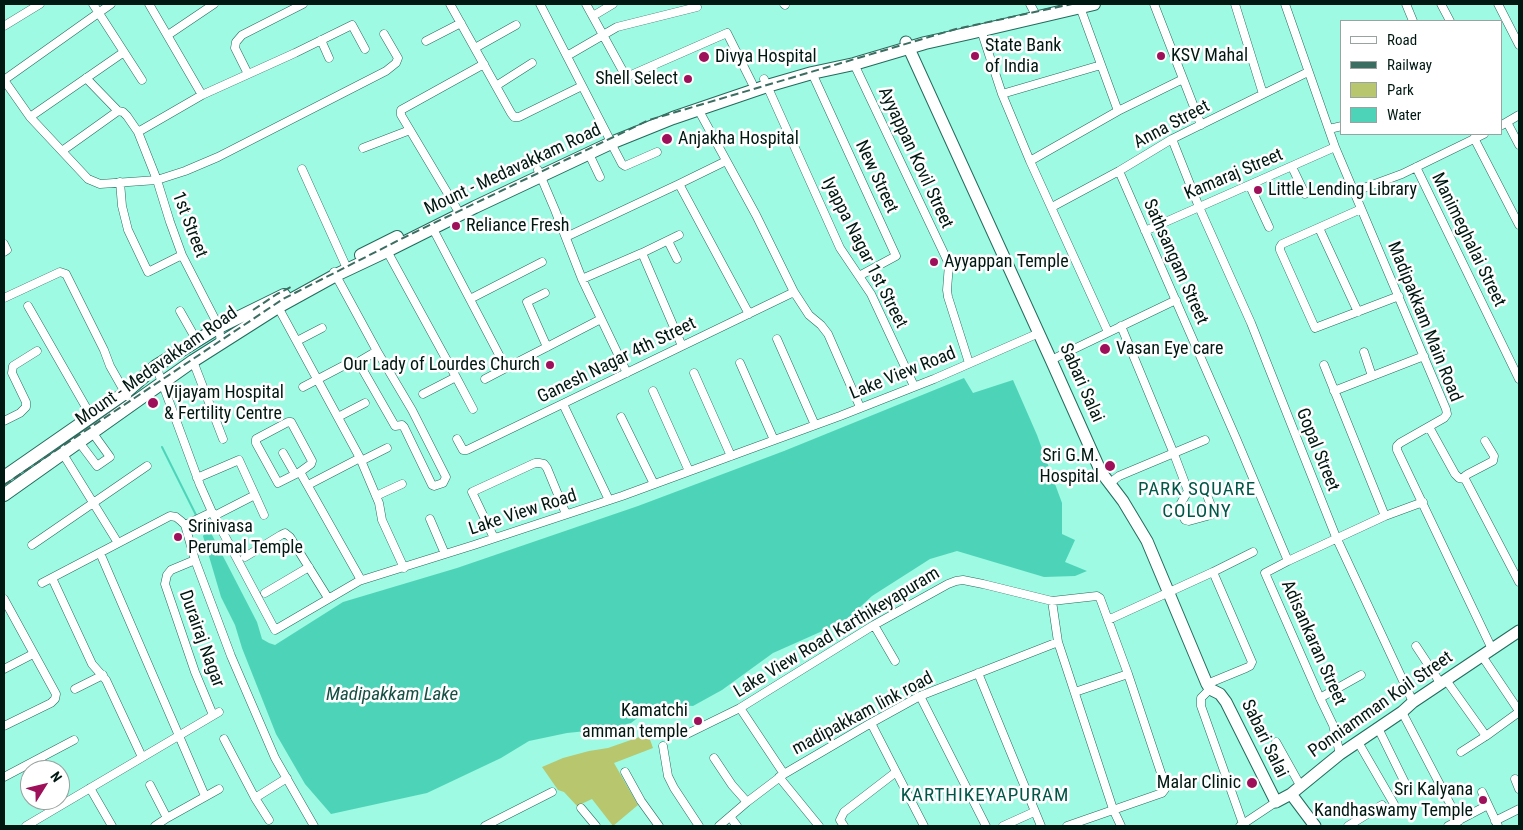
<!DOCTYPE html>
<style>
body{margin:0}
#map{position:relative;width:1523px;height:830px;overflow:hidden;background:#9efae3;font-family:"Roboto Condensed",sans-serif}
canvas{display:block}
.frame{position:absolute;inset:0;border:5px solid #001812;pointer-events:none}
.legend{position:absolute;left:1340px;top:20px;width:162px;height:115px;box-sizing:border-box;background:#fff;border:1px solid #99a3a0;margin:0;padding:6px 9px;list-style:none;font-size:15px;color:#001812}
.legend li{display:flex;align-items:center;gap:10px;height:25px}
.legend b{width:25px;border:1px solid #99a3a0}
.north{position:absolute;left:20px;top:760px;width:50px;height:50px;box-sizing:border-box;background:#fff;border:1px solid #99a3a0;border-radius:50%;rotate:54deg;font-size:14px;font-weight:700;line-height:20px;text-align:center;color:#001812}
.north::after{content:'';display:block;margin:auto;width:18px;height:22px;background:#9e105a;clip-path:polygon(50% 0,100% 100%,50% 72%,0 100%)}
</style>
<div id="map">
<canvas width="1523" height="830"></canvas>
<div class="frame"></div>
<ul class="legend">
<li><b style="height:6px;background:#fff"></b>Road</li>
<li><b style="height:6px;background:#3c6d61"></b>Railway</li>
<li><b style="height:14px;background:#b8c66e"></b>Park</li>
<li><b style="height:14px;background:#4dd4b8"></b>Water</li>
</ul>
<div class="north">N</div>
</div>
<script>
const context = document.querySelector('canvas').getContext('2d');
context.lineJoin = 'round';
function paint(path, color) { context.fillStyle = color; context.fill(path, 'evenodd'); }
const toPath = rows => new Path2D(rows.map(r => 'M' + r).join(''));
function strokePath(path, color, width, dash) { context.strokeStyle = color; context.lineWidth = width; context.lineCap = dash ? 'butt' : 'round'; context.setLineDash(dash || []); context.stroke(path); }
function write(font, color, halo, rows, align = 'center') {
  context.font = font + ' "Roboto Condensed",sans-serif'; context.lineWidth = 5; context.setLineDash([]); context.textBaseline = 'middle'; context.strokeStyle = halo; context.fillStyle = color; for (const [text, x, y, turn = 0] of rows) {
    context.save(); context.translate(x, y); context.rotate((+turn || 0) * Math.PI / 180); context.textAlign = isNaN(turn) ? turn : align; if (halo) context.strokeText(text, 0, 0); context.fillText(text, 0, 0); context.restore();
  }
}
paint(toPath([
 [648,734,653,748,614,763,638,805,613,826,592,799,577,806,564,792,558,790,542,767,563,758,589,751,608,748]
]), '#b8c66e');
paint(toPath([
 [964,378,973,393,1013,380,1037,435,1062,503,1062,534,1075,540,1065,562,1087,571,1075,576,1044,577,957,551,930,559,872,596,845,621,773,653,722,690,693,706,666,704,648,710,631,723,606,729,567,733,529,741,501,758,427,793,331,814,305,784,276,734,242,648,235,625,221,597,203,536,205,533,210,532,211,533,257,622,262,639,269,643,275,645,343,602,457,568,638,506,784,451]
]), '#4dd4b8');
strokePath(toPath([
 [162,447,197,517],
 [199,521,202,528]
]), '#4dd4b8', 2);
const street = toPath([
 [93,4,142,80],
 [450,4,511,113,514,117,519,117,582,86],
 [540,4,609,138],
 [586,4,625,75,631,75,727,33,752,83],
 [784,4,785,5],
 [1030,4,1037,17],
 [1154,4,1201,125],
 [1235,4,1263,94],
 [1285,4,1335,147,1446,409,1447,414,1444,418,1400,443,1397,446,1397,450,1492,649],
 [1406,4,1413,21],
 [1441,4,1450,21],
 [1498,4,1519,45],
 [1080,7,1118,111],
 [593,16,613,4],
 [4,26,40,4],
 [981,30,1002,94,1030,161,1108,332],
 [168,35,214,4],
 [321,40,329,58],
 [426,41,461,23],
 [475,48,516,25],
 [567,56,617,27,697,7],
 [854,64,949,264,947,290,948,297,969,363],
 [812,73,896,256,859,276],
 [248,74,235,48,236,42,242,35,303,4],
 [86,78,118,111,123,112,127,116,138,132,157,180,170,222,182,255,219,327,221,343],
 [764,79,840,248,871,294,914,386],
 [4,80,30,117,88,179,100,184,157,180,185,171,218,157,386,71,396,63,398,58,384,34],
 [4,80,111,4],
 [496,86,532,63],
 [1002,94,1101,65],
 [202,95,295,53,352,25,365,49],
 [698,109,756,215,794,292,809,315,821,325,828,334,860,407],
 [30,117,124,52],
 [1507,122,1519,145],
 [1502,125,1519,115],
 [1329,129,1342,126],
 [138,132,202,95,149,4],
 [1474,138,1519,225],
 [1172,139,1199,207,1251,323,1336,537,1413,702],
 [611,143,622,164,625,166,657,152],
 [363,148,410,130],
 [62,151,118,111],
 [589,154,600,177],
 [726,161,679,184,749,314],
 [1030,161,1118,111,1183,79],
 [1292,167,1305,194],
 [1416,167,1519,379],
 [302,169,345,264],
 [538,170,555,210,582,279,627,373],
 [1119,171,1236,438,1288,561,1385,516,1423,502],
 [120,182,122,206,128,230,148,272,182,255],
 [1250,186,1269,227],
 [1353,192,1402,174,1484,134],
 [1052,207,1119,171,1172,139,1308,72],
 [457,209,401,115,401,110,484,64],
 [1361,209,1282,244,1280,247,1280,250,1315,328,1399,296],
 [432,227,506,368,547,347],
 [1319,228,1358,312],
 [1145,231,1335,147],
 [566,237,679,184],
 [668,241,677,259],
 [4,244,7,250,4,252],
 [387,251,456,377,473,409],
 [642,253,679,235],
 [334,272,377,351,360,361,360,365,395,426,402,425,404,427,432,485,434,486,443,483,446,477,412,410,377,351],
 [582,279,642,253,682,346],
 [545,293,527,302,547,347,601,319],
 [4,298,60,272,66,274,104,350,110,366,127,396],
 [470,299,542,262],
 [28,306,91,416],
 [278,307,360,458,379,503,382,520,404,568],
 [180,311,197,341],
 [1121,326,1174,454,1188,491,1202,488,1205,490,1213,511,1211,515,1189,521,1185,520,1183,516,1181,503,1188,491],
 [777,339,815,425],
 [297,341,322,328],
 [1364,352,1372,376],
 [1051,360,1176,300],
 [193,361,223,439],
 [740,363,774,440],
 [1324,365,1385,516],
 [156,366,200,485,212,512,275,630,359,581,474,545,622,496,840,416,934,379,1039,333],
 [694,373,731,456],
 [485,379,506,368],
 [303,387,343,366],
 [653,391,689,471],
 [1334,391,1424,356],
 [423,394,456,377],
 [563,404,609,500],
 [338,417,365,403],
 [621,417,654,484],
 [4,421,20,413,26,407,26,402,12,373,13,366,37,351],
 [1429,427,1455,474,1459,478,1465,479],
 [457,439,463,450,467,450,794,292],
 [1485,441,1494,456,1493,461,1468,474,1465,476,1465,479,1519,582],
 [79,442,97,466,110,457,92,432],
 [283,453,295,474],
 [63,454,118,543],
 [361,461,387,448],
 [300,472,311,464,312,461,291,422,288,422,256,439,256,443,278,483,300,472,361,580],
 [197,478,239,460,255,495],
 [1110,483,1119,476,1205,440],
 [308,485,360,458],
 [376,496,402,484],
 [214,516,255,495,264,515],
 [430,519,445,554],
 [185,525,212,512],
 [494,538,472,492,535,463,539,463,544,464,547,468,566,514],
 [32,545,147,466],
 [100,553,205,796],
 [245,557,281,535,285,533,290,537,328,598],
 [195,560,171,570,167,575,165,584,195,672,213,715],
 [1288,561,1265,573,1320,698,1333,725,1340,754],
 [52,578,92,664,106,680,142,757],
 [42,583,170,516,176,517,181,521,185,525,195,560,231,656,275,758,314,826],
 [265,593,309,567],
 [4,599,56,694,55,699,51,703,4,726],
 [1052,601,1058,642,1113,809,1121,826],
 [1108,620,1213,572,1253,552],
 [874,625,895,661],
 [1416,646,1441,684],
 [1482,656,1519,711],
 [4,669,33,654],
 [978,673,1041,826],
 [1446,680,1486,736,1519,712],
 [1207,684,1246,668,1250,666,1252,662,1213,572],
 [75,689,103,675],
 [1210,689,1201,698,1201,706,1243,824],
 [1075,692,1128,674],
 [920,696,986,826],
 [1320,698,1361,675],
 [740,708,784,774],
 [1402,712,1459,821],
 [871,723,924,826],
 [1378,728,1409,791],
 [687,734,740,708,874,625,948,584,956,581,963,580,983,584,1052,601,1097,596,1100,598,1128,674,1164,782,1165,789,1162,793,1067,826],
 [224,739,255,798],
 [1276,742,1300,785],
 [1358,742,1394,804],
 [663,746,668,776,674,788,699,826],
 [1461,752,1486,736],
 [714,758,732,785,747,802],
 [625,772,641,801,659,826],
 [4,777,74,740],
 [779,777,819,826],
 [1515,779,1519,789],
 [150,785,167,818,155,826],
 [90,788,112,826],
 [1482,792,1498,826],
 [581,808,596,826],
 [167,818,219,789],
 [731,818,737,826],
 [269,820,255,798,287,778],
 [1495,821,1519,809],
 [26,826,219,712],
 [485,826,552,792],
 [719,826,747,802,784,774,871,723,920,696,1058,642],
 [844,826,840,820,844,812,896,772],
 [1003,826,1034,812],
 [1240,826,1276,802],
 [1348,826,1382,805],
 [1448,826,1488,805]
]);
const secondary = toPath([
 [906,42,1051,360,1101,472,1123,501,1147,541,1207,684,1210,689,1220,694,1226,702,1276,802,1291,794,1340,754,1402,712,1413,702,1519,631],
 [1291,794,1315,826]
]);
const primary = toPath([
 [361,255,397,237],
 [4,477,125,393,156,366,219,327,284,295],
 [4,495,193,361,278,307,336,275,387,251,475,207,611,143,673,118,767,86,812,73,854,64,925,43,970,33,1094,4]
]);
strokePath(street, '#236b5d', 9);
strokePath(secondary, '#236b5d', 13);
strokePath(primary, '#236b5d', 14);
strokePath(street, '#fff', 8);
strokePath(secondary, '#fff', 11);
strokePath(primary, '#fff', 12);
strokePath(toPath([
 [253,310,277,294,291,287],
 [4,485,283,299,409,235,649,120,956,29,1072,4]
]), '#3c6d61', 2, [8, 4]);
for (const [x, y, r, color] of [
 [975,56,5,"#9e105a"],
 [1161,56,5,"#9e105a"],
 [704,57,6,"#9e105a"],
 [688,79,5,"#9e105a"],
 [667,139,6,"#9e105a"],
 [1258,190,5,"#9e105a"],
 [456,226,5,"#9e105a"],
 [934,262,5,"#9e105a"],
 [1105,349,6,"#9e105a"],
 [550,365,5,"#9e105a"],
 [153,403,6,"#9e105a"],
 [1110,466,6,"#9e105a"],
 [178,537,5,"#9e105a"],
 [698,721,5,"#9e105a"],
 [1252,783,6,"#9e105a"],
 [1483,800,5,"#9e105a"]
]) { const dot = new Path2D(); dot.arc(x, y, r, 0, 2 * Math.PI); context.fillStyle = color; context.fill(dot); strokePath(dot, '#fff', 2); }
write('18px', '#001812', '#fff', [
 ["State Bank",985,46],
 ["of India",985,67],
 ["KSV Mahal",1171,56],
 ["Divya Hospital",715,57],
 ["Shell Select",678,79,"right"],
 ["Anjakha Hospital",678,139],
 ["Little Lending Library",1268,190],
 ["Reliance Fresh",466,226],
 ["Ayyappan Temple",944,262],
 ["Vasan Eye care",1116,349],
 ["Our Lady of Lourdes Church",540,365,"right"],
 ["Vijayam Hospital",164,393],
 ["& Fertility Centre",164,414],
 ["Sri G.M.",1099,456,"right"],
 ["Hospital",1099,477,"right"],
 ["Srinivasa",188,527],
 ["Perumal Temple",188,548],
 ["Kamatchi",688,711,"right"],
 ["amman temple",688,732,"right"],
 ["Malar Clinic",1241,783,"right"],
 ["Sri Kalyana",1473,790,"right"],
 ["Kandhaswamy Temple",1473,811,"right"]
], 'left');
write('18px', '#001812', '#fff', [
 ["Anna Street",1172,125,-28],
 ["Ayyappan Kovil Street",915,158,65],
 ["Mount - Medavakkam Road",513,170,-25],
 ["Kamaraj Street",1234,175,-23],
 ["New Street",876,177,65],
 ["1st Street",189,225,69],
 ["Manimeghalai Street",1468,240,64],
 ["Iyappa Nagar 1st Street",864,253,63],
 ["Sathsangam Street",1175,262,66],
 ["Madipakkam Main Road",1424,322,68],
 ["Ganesh Nagar 4th Street",617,361,-26],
 ["Mount - Medavakkam Road",157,367,-35],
 ["Lake View Road",903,374,-22],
 ["Sabari Salai",1081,383,66],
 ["Gopal Street",1317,450,68],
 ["Lake View Road",523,513,-18],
 ["Lake View Road Karthikeyapuram",837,633,-31],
 ["Durairaj Nagar",201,639,70],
 ["Adisankaran Street",1313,643,66],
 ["Ponniamman Koil Street",1381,705,-35],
 ["madipakkam link road",863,714,-28],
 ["Sabari Salai",1264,739,64]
]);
context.letterSpacing = '1px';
write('19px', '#015648', '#fff', [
 ["PARK SQUARE",1197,490],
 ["COLONY",1197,512],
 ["KARTHIKEYAPURAM",985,796]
]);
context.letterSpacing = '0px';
write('italic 19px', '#174f44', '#fff', [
 ["Madipakkam Lake",392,695]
]);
</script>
